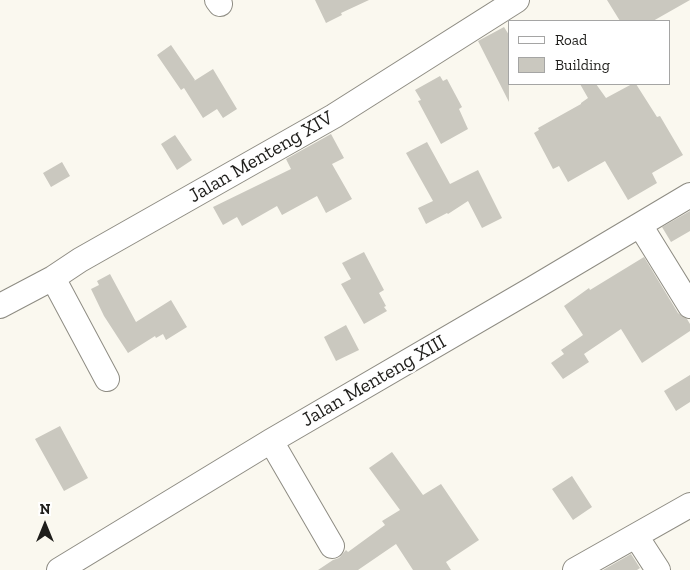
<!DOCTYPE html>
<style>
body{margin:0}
#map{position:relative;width:690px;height:570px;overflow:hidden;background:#faf8ef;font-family:"Zilla Slab",serif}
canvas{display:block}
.legend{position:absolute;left:508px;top:20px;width:162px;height:65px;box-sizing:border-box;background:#fff;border:1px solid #a5a5a4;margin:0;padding:6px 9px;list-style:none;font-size:15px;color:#1f1e1b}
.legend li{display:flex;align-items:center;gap:10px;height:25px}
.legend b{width:25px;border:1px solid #a5a5a4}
.north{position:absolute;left:20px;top:500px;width:50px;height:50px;-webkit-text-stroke:4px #fff;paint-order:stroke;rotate:0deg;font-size:14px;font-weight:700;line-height:20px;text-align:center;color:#1f1e1b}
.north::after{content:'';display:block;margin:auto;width:18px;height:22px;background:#1f1e1b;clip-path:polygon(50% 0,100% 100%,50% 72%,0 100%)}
</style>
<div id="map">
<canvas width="690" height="570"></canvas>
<ul class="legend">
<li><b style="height:6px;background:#fff"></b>Road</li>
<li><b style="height:14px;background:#cac8bf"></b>Building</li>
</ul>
<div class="north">N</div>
</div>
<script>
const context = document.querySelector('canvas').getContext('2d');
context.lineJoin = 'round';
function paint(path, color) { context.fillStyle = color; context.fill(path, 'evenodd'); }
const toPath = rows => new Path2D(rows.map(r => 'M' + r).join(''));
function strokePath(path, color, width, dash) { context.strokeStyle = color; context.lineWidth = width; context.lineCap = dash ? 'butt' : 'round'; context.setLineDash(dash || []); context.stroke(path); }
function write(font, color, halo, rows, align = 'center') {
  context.font = font + ' "Zilla Slab",serif'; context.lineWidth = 4.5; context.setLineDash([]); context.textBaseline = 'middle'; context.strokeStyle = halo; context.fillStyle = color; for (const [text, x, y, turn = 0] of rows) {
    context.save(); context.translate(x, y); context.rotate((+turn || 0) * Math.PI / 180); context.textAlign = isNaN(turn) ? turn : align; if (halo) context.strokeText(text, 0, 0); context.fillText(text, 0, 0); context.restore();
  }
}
paint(toPath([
 [315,0,369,0,341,13,342,15,326,23],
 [607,0,690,0,653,21,620,21],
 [504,27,509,35,509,102,478,41],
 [171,45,195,80,194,81,213,69,237,109,223,118,217,109,203,118,184,88,181,90,157,55],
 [440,76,443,81,447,79,462,107,459,109,468,129,441,144,418,101,421,100,415,90],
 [580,84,596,84,606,98,632,84,636,84,657,117,660,116,683,155,652,173,657,183,628,200,605,161,568,182,559,166,553,169,534,133,539,130,538,128,581,104,581,103,588,98],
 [331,134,344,158,332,164,352,199,326,213,317,196,282,215,277,206,242,226,237,217,223,225,213,207,291,169,286,159],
 [175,135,192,160,177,170,161,144],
 [427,142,450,184,478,170,502,218,482,228,468,201,448,214,447,213,426,224,418,208,433,201,406,153],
 [62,162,70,176,51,187,43,173],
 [690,211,690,231,671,242,662,227],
 [364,252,384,290,379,293,386,306,384,307,387,311,364,324,341,284,351,279,342,263],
 [644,257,678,313,687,319,690,324,690,331,642,363,621,329,584,354,589,362,563,379,551,363,564,354,561,350,583,335,564,306,589,288,590,290],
 [110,274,136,322,171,300,187,327,166,340,163,334,156,338,155,336,128,353,104,316,91,289,99,285,97,281],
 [346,325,359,350,336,361,324,337],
 [690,375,690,402,676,411,664,391],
 [60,426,88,478,64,491,35,439],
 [392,452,423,495,441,484,479,540,446,562,451,570,413,570,396,544,358,570,318,570,333,560,339,558,346,550,348,552,385,525,382,521,400,510,369,468],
 [572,476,592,507,573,520,552,489],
 [631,554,640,568,637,570,603,570]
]), '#cac8bf');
const minor = toPath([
 [217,0,220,4],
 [640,225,690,306],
 [53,278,107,379],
 [0,306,53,278,80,260,334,116,517,0],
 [271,441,332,546],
 [636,536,658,570],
 [59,570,271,441,532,289,690,195],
 [575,570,690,505]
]);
strokePath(minor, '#8e8c83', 26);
strokePath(minor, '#fff', 24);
write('20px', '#1f1e1b', '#fff', [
 ["Jalan Menteng XIV",261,157,-30],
 ["Jalan Menteng XIII",374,381,-30]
]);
</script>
